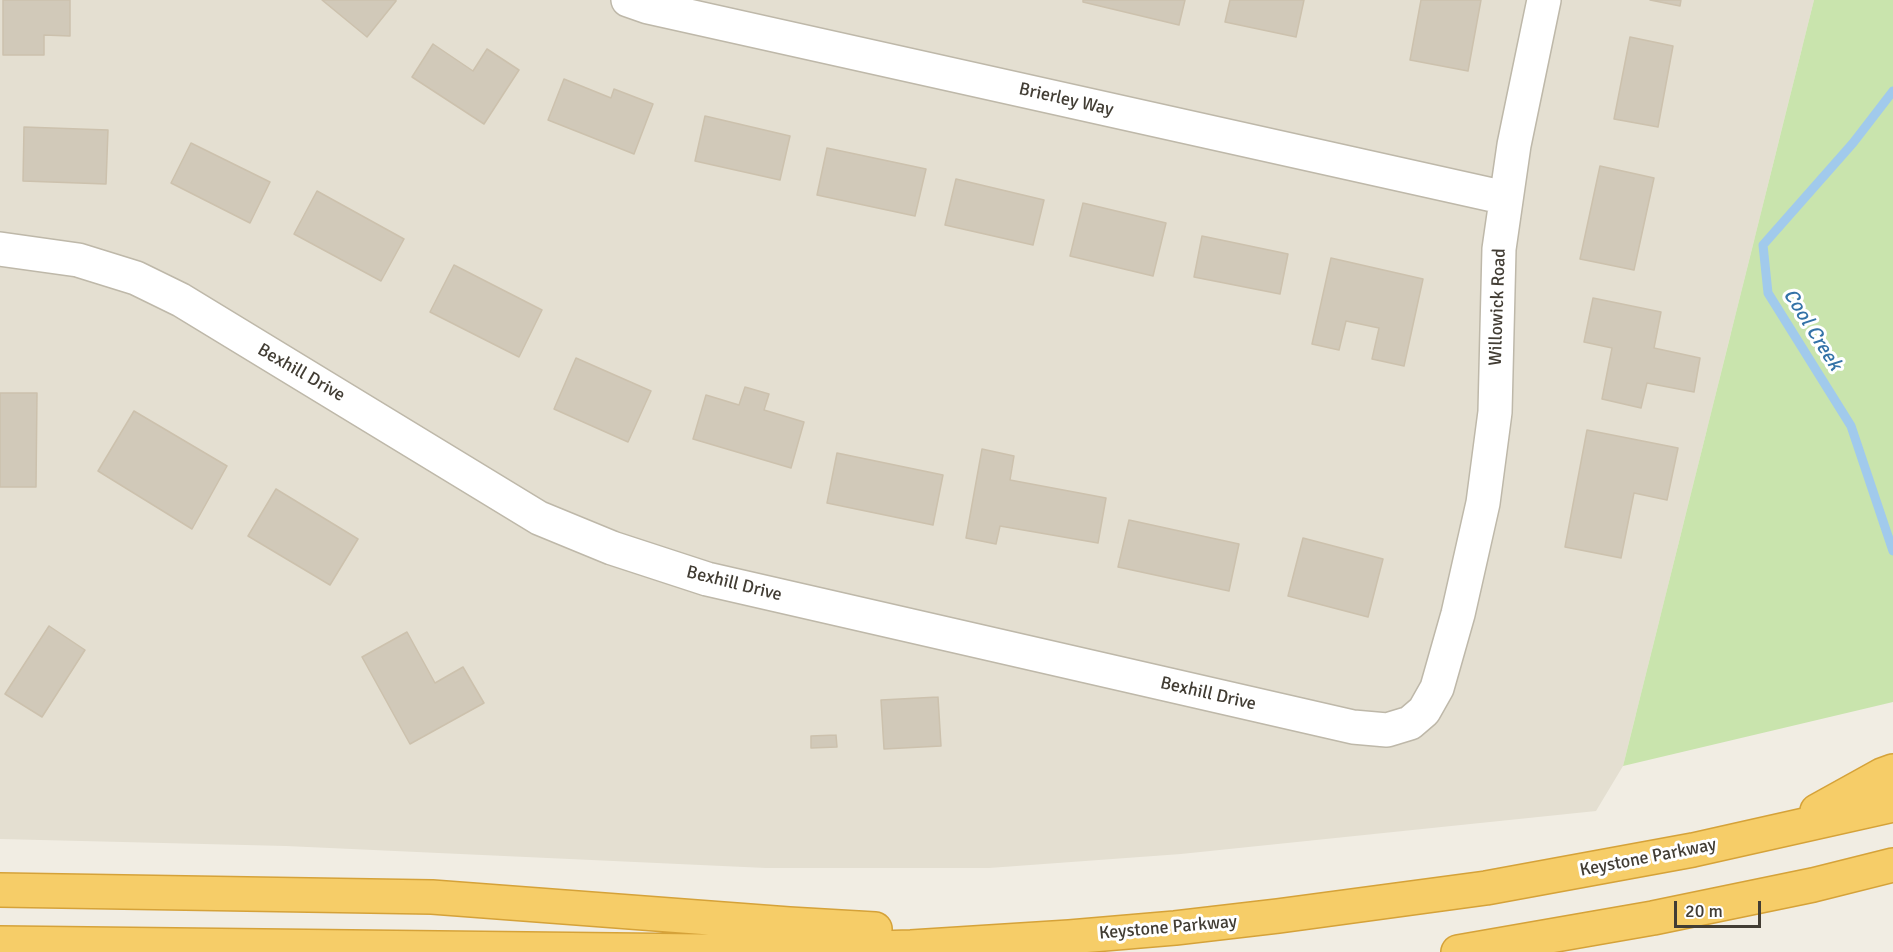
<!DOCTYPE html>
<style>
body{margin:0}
#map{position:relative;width:1893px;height:952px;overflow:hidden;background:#f1ede3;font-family:Signika,sans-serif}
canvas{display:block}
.scale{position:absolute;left:1674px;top:901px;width:87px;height:27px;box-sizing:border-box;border:3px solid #423d34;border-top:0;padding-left:8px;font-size:18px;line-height:21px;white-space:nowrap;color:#423d34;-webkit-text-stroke:4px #fff;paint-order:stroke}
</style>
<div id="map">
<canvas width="1893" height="952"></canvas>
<div class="scale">20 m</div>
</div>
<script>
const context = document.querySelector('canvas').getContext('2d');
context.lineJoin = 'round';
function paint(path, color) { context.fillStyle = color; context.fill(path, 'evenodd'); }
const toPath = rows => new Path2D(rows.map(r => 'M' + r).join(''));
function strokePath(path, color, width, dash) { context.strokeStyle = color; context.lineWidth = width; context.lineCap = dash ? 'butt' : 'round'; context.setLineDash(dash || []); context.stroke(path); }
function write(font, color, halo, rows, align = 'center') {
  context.font = font + ' Signika,sans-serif'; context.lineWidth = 6; context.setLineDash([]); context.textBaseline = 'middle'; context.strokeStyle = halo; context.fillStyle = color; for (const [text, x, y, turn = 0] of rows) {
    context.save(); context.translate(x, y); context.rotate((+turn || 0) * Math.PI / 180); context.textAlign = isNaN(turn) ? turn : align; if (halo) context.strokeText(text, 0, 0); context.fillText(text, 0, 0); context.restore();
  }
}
paint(toPath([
 [0,0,1814,0,1623,766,1596,811,1181,854,989,868,766,868,286,846,0,839]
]), '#e4dfd1');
paint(toPath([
 [1814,0,1893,0,1893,702,1623,766]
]), '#c9e4ad');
strokePath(toPath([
 [1893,91,1853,143,1763,245,1768,293,1851,426,1893,551]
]), '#a1caec', 9);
const building = toPath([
 [3,0,70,0,70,36,44,35,44,55,3,55,3,0],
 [322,0,396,0,396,1,367,37,322,0],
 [1083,0,1185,0,1179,25,1083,2,1083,0],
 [1230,0,1304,0,1296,37,1225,22,1230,0],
 [1421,0,1481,0,1468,71,1410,60,1421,0],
 [1650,0,1681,0,1680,6,1650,0],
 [1630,37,1673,46,1658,127,1614,119,1630,37],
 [433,44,473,71,487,49,519,70,484,124,412,77,433,44],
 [564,79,611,98,614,89,653,104,634,154,548,120,564,79],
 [705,116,790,136,780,180,695,161,705,116],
 [24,127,108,130,106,184,23,181,24,127],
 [191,143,270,182,250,223,171,183,191,143],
 [827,148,926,169,915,216,817,195,827,148],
 [1600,166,1654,178,1634,270,1580,259,1600,166],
 [956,179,1044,200,1033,245,945,225,956,179],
 [317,191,404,239,381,281,294,234,317,191],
 [1083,203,1166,223,1153,276,1070,256,1083,203],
 [1202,236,1288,254,1280,294,1194,277,1202,236],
 [1331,258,1423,279,1404,366,1372,359,1379,328,1346,321,1339,350,1312,344,1331,258],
 [454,265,542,310,519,357,430,312,454,265],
 [1593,298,1661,312,1654,348,1700,358,1694,392,1647,383,1641,408,1602,399,1612,348,1584,342,1593,298],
 [576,358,651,391,628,442,554,409,576,358],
 [745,387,769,394,764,410,804,422,791,468,693,439,706,395,739,405,745,387],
 [0,393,37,393,36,487,0,487,0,393],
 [134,411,227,466,192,529,98,471,134,411],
 [1587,430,1678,448,1667,500,1634,493,1621,558,1565,547,1587,430],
 [982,449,1014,456,1010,480,1106,498,1098,543,1000,526,996,544,966,538,982,449],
 [837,453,943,475,933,525,827,503,837,453],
 [276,489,358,539,330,585,248,536,276,489],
 [1129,520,1239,544,1229,591,1118,567,1129,520],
 [1303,538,1383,559,1368,617,1288,596,1303,538],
 [49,626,85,650,42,717,5,694,49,626],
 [407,632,435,683,463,667,484,703,410,744,362,657,407,632],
 [938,697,941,746,884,749,881,700,938,697],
 [836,735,837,747,811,748,811,736,836,735]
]);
paint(building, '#d1c9b9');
strokePath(building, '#ccc1ad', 1.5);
const minor = toPath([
 [628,0,648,7,1506,198],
 [0,249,78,260,136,278,181,300,539,518,612,548,707,579,1353,727,1387,730,1410,723,1424,711,1437,688,1458,614,1483,503,1495,412,1499,249,1514,145,1544,0]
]);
const motorway = toPath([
 [1817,811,1882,775,1893,771],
 [0,890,432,897,789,924,875,929],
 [0,943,702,951,808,950,911,947,1069,937,1175,928,1278,916,1486,888,1693,850,1893,805],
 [1458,952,1653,918,1813,885,1893,865]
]);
strokePath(minor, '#beb8a9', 36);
strokePath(motorway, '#d5a239', 36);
strokePath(minor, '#fff', 33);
strokePath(motorway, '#f6cd68', 33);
write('18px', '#423d34', '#fff', [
 ["Brierley Way",1066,100,13],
 ["Willowick Road",1498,307,-88],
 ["Bexhill Drive",301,373,30],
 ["Bexhill Drive",734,584,14],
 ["Bexhill Drive",1208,694,13],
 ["Keystone Parkway",1648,858,-11],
 ["Keystone Parkway",1168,928,-5]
]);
write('italic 20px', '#3372a7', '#fff', [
 ["Cool Creek",1812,330,58]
]);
</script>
